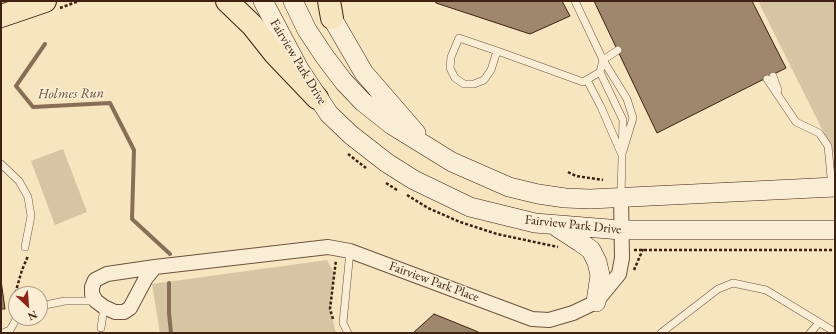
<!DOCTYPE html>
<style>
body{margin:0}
#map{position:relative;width:836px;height:334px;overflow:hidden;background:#f6e5bf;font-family:"EB Garamond",serif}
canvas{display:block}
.frame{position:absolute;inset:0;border:2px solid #3f2113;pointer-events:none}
.north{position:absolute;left:8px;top:286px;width:40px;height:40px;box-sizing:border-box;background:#f9eed5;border:1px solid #af9c87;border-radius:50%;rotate:154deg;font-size:11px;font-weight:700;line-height:16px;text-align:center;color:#3f2113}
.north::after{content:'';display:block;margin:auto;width:14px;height:18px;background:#8f2418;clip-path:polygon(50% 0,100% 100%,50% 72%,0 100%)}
</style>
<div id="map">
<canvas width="836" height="334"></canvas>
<div class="frame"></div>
<div class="north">N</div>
</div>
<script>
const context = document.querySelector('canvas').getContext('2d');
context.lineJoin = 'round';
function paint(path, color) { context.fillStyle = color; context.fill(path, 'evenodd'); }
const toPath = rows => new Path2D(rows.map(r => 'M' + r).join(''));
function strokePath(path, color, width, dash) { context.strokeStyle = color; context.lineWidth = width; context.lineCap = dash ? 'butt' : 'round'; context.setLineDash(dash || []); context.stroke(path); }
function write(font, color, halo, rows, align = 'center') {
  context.font = font + ' "EB Garamond",serif'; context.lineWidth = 3; context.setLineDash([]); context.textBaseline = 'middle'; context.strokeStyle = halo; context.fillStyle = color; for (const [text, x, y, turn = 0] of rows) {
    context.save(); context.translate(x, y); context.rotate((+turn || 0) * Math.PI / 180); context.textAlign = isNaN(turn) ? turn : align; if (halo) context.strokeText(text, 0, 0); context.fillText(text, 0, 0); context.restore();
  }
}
paint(toPath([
 [758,1,835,1,835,155],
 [63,149,87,212,55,225,31,161],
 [327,260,334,273,330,309,336,333,160,333,152,284]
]), '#d7c4a2');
strokePath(toPath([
 [45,44,16,86,33,107,110,103,134,150,132,219,170,254],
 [169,283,169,313,171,333]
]), '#886e57', 4);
const building = toPath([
 [435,1,562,1,570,16,530,34,436,3,435,1],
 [594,1,752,1,786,68,657,133,594,1],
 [1,280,5,309,1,309,1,280],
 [434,314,476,331,480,333,413,333,434,314]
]);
paint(building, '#9e876c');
strokePath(building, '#3f2113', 1);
const service = toPath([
 [618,50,603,60,627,99,633,118,623,151],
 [497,51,491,70,484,80,474,84,464,84,455,78,450,68,451,57,459,38,503,53,583,82,600,72,603,60,575,1],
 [600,72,623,120,621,196],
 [773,76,778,90],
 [767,79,796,122,819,133,828,146,832,187],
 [587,80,601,107,621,153],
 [1,164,19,181,28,197,31,216,25,247],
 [40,306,65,301,96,301],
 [101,328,104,307],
 [3,333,10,330,17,318],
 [348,333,343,323,350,251],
 [661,333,718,289,733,283,766,290,835,332],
 [810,333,819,323]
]);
const minor = toPath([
 [155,267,146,278,130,308,124,312,115,312,104,307,96,301,92,294,92,287,95,280,107,274,155,267,328,247,350,251,532,319,549,320,573,313,596,302,619,274,622,258,621,197]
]);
const secondary = toPath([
 [263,1,299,69,329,114,351,135,387,163,414,180,470,207,535,223,621,230,835,230],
 [293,1,307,30,325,57,344,82,363,102,392,125,452,162,509,187,538,194,565,198,590,199,835,187],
 [332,18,364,73,416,133],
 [557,227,580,242,591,250,597,262,600,275,596,302]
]);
const trunk = toPath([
 [227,1,252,25,275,54,317,98],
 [1,16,45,1]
]);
const motorway = toPath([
 [329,1,332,18]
]);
strokePath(service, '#6d523e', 8);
strokePath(minor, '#6d523e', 16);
strokePath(secondary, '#3f2113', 20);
strokePath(trunk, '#3f2113', 24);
strokePath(motorway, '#3f2113', 24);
strokePath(toPath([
 [60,8,79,1],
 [348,154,366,168],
 [568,172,576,176,603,180],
 [386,183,397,190],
 [407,195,428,208,460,222,497,234,558,247],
 [634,250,835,250],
 [634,270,643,249],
 [14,311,11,308,22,270,28,256],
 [333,319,330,309,336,260]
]), '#3f2113', 2.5, [3, 2]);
strokePath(service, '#f9eed5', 7);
strokePath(minor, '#f9eed5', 14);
strokePath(secondary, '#f9eed5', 19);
strokePath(trunk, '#f6e5bf', 22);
strokePath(motorway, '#f6e5bf', 22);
write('13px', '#3f2113', '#f9eed5', [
 ["Fairview Park Drive",298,62,59],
 ["Fairview Park Drive",573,225,6],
 ["Fairview Park Place",434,282,20]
]);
write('italic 14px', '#694e3b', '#f9eed5', [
 ["Holmes Run",71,94,-1]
]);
</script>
